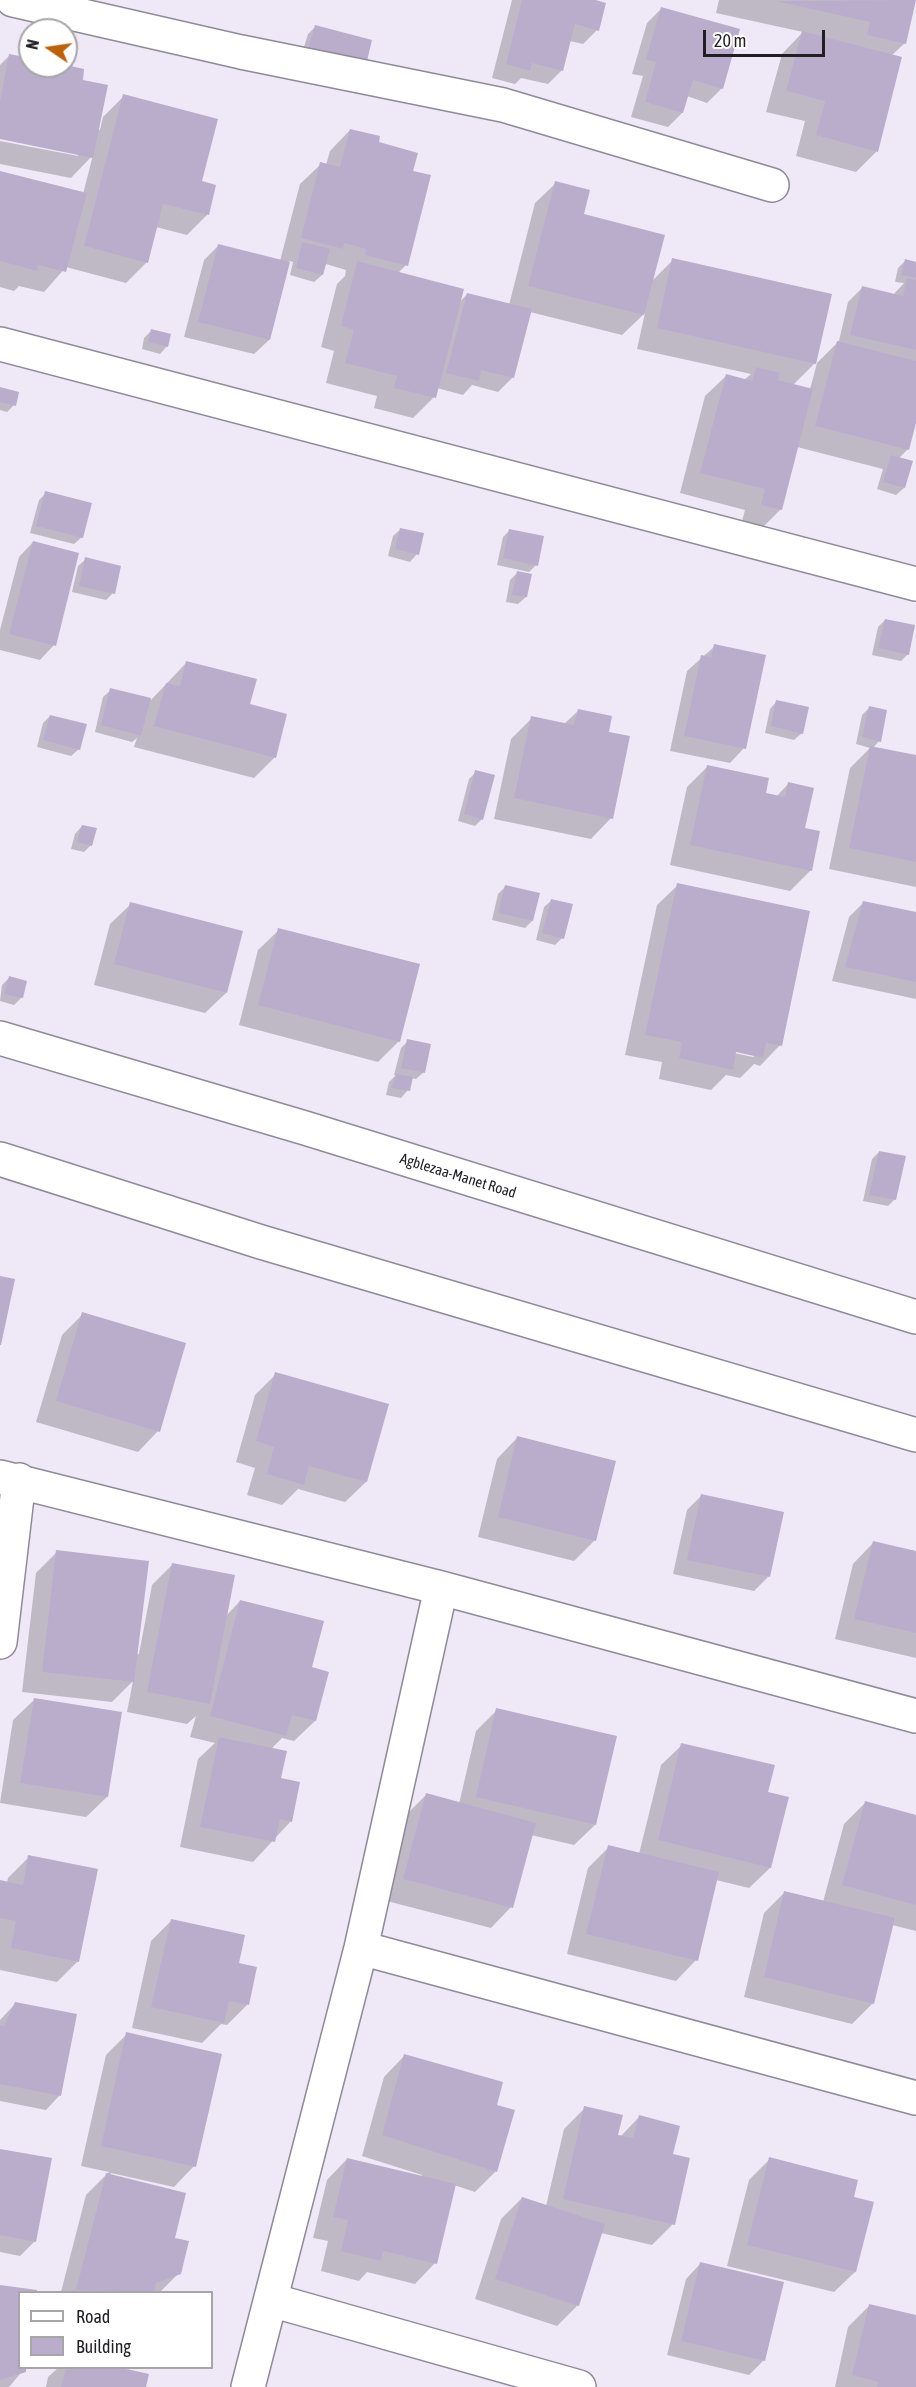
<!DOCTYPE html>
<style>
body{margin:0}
#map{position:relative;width:916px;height:2387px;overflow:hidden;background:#eee8f7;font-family:"Asap Condensed",sans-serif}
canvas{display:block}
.legend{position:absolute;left:18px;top:2291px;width:195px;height:78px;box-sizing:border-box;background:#fff;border:2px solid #a6a5a7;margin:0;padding:8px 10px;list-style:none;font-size:18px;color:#211e24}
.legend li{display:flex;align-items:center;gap:12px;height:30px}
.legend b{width:30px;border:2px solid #a6a5a7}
.north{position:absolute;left:18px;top:18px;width:60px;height:60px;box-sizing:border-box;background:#fff;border:2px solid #a6a5a7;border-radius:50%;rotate:283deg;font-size:16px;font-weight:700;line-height:24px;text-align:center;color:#211e24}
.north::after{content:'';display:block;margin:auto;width:21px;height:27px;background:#bd6208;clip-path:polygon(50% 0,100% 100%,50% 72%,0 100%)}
.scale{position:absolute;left:703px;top:30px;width:122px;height:27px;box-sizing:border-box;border:3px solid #211e24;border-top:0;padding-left:8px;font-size:18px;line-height:21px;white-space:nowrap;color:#211e24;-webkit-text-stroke:4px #fff;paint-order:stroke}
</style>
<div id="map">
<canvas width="916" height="2387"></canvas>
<ul class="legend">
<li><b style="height:8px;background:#fff"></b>Road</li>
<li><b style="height:16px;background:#b9adcb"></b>Building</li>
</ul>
<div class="north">N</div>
<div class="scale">20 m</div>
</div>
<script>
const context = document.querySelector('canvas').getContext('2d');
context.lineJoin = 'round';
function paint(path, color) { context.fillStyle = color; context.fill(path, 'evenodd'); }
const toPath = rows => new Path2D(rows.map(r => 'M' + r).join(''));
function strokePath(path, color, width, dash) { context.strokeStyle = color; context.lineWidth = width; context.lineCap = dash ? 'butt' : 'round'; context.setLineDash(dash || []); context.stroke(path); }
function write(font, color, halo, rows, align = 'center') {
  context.font = font + ' "Asap Condensed",sans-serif'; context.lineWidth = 5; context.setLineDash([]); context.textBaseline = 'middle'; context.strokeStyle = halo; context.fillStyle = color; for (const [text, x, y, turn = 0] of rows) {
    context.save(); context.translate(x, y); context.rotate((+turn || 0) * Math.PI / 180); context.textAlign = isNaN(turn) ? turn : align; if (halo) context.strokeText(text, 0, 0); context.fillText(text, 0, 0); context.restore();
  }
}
paint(toPath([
 [512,0,590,0,597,30,583,44,570,41,562,70,548,84,521,78,515,84,492,78],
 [719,0,914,0,905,43,891,56,877,151,856,172,796,156,805,121,766,112,782,54,803,32,716,13],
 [661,9,722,88,707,103,687,96,682,113,668,127,631,117,643,76,632,74,647,23],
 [315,27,371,41,301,57,308,34],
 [9,56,30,60,30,66,81,81,97,129,100,130,103,117,124,96,200,183,207,215,187,235,156,227,147,262,126,283,66,267,44,292,19,286,14,291,0,287,0,172,83,194,93,155,71,178,0,164,0,141,78,156,78,153,0,138,0,65],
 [350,130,377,143,411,172,406,265,398,273,459,303,467,294,509,305,535,203,556,183,582,215,652,281,673,260,815,363,793,385,810,389,817,363,839,341,848,302,862,288,893,295,904,283,895,282,898,268,905,261,916,263,916,417,908,449,898,459,904,488,896,495,877,489,883,469,797,447,781,509,760,530,741,525,745,510,680,493,705,396,726,376,744,380,751,374,637,349,645,313,622,335,530,312,513,377,498,392,472,385,463,395,437,388,434,397,413,418,374,408,377,396,326,383,334,351,321,347,337,284,345,276,346,270,326,264,322,275,314,282,290,275,293,262,289,261,269,340,254,354,184,337,204,260,219,245,280,261,300,184,321,164,326,165,330,151],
 [151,331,167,346,160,354,142,349,144,338],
 [0,389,14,405,7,412,0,410],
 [46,493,82,537,74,544,30,533,39,500],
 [401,529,417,554,410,562,388,556,393,536],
 [510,530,536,565,529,572,497,565,503,537],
 [33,542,54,645,40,660,0,650,0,630,19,557],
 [86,559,113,593,106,600,72,592,78,566],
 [517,573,526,597,518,604,506,602,510,580],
 [885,620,908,654,901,661,872,655,878,627],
 [715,646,744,748,730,763,670,751,687,671],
 [187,662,248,705,275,757,254,778,134,747,137,738,132,742,95,732,103,697,111,690,151,700],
 [777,701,802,733,794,740,765,733,770,709],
 [869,708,879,741,873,748,916,757,916,887,829,869,850,768,870,748,856,744,862,715],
 [578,711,607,733,611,818,591,839,494,819,511,739,532,718,564,724],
 [50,716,79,749,71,756,37,747,43,723],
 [707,767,764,794,776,797,789,783,804,829,811,870,790,891,670,865,687,787],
 [476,772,482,819,475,826,458,821,469,779],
 [82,826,91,845,84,852,71,849,75,834],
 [678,885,780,1045,760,1066,754,1064,740,1078,726,1075,711,1090,659,1079,662,1062,625,1055,657,905],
 [729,1049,756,1055,753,1057,729,1052],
 [505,887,532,921,525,928,492,920,498,894],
 [552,900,562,938,555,945,536,940,544,907],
 [863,903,916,914,916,999,832,981,849,917],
 [131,904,226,993,205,1013,94,985,110,924],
 [279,930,399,1041,378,1062,239,1025,258,950],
 [9,978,25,982,21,998,14,1005,0,1001,2,985],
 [408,1041,424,1072,416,1079,411,1078,408,1090,401,1098,386,1095,389,1082,396,1075,394,1075,401,1048],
 [879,1152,895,1199,888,1206,863,1201,872,1159],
 [83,1314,158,1431,138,1452,36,1422,62,1335],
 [276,1374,366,1482,345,1502,298,1489,282,1505,247,1495,255,1468,236,1462,255,1395],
 [517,1438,595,1540,574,1561,478,1537,497,1459],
 [701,1496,768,1577,754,1591,673,1574,687,1510],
 [873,1543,916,1553,916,1658,835,1639,853,1564],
 [57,1552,136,1654,139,1654,152,1585,173,1564,225,1617,240,1601,311,1668,315,1721,294,1741,282,1738,271,1749,291,1821,253,1862,180,1847,198,1759,215,1743,190,1737,196,1716,187,1724,127,1712,133,1681,112,1702,22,1692,36,1573],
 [34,1700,107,1797,86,1817,0,1803,13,1720],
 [497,1710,595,1825,574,1845,531,1835,511,1907,491,1928,383,1900,405,1816,426,1795,459,1804,476,1731],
 [682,1745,767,1793,770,1868,749,1888,716,1880,696,1960,676,1981,567,1954,588,1868,609,1847,639,1854,661,1765],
 [865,1803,916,1817,916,1931,892,1925,873,2003,852,2024,744,1997,764,1913,785,1892,823,1902,844,1824],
 [29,1857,78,1961,57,1982,0,1970,0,1882,7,1883,8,1878],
 [172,1920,237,1964,256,1969,247,2005,227,2025,221,2024,202,2043,132,2028,151,1941],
 [15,2004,60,2095,46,2110,0,2101,0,2020],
 [127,2034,194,2166,174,2187,111,2173,110,2176,173,2239,179,2273,160,2292,61,2292,86,2195,109,2172,81,2166,106,2055],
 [404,2056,495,2106,496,2171,475,2192,454,2185,435,2263,415,2284,367,2272,359,2281,321,2271,328,2241,313,2238,327,2180,347,2159,421,2177,422,2175,362,2156,384,2077],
 [585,2108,620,2137,639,2117,671,2155,673,2224,652,2245,601,2233,578,2305,557,2326,475,2299,501,2219,522,2198,546,2206,564,2129],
 [0,2150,35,2241,20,2256,0,2252],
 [770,2159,853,2198,855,2272,834,2292,727,2266,749,2180],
 [700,2264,764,2360,749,2375,667,2355,686,2279],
 [0,2286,36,2291,20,2292,20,2368,25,2368,9,2387,0,2387],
 [869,2306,916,2317,916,2387,835,2387,848,2327],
 [58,2368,115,2368,147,2375,144,2387,46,2387,48,2377]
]), '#0003');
paint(toPath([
 [522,0,596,0,606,3,599,31,575,24,563,71,532,63,530,71,506,64],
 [916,0,906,44,867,35,870,22,776,1],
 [661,7,740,29,723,89,693,80,683,113,645,102,656,62,646,59],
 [315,25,372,40,366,65,308,50],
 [802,31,902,57,878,152,816,135,825,101,786,91],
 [9,54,30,58,30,66,66,65,84,69,83,80,108,85,93,158,0,139,0,101],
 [123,94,218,119,202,181,216,185,209,215,163,204,148,263,84,246],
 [350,129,380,136,379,142,418,153,413,171,431,175,408,266,365,255,366,249,344,243,343,249,301,238,320,162,340,167],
 [0,171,87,193,66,272,38,265,37,271,0,261],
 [555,181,590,190,584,214,665,235,644,315,528,286],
 [302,242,330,249,323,275,296,268],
 [218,244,290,262,270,340,198,322],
 [672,258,832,294,816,364,657,328],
 [905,259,916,262,916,278,901,275],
 [357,261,464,289,436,398,394,388,397,376,345,363,354,330,341,326],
 [907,278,916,280,916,350,850,335,862,286,903,296],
 [467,293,532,309,514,378,481,370,479,381,446,373],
 [151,329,171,334,168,347,148,342],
 [837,341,916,361,916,423,909,450,815,426],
 [756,367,780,373,778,380,813,389,782,510,761,505,765,489,700,473,726,374,752,381],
 [0,387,19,392,16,406,0,402],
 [891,455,913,461,905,488,883,482],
 [45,491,92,503,83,538,36,526],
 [400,528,424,533,419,555,395,549],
 [509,529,544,536,538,566,503,558],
 [33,541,79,553,56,646,9,634],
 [85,557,121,566,115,594,79,586],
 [517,571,532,574,527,597,512,595],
 [885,619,915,625,909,655,878,648],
 [714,644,766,655,746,749,684,736,701,655,711,657],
 [186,661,257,679,250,704,287,714,276,758,154,726,166,683,180,686],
 [110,688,151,698,141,736,101,725],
 [776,700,809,707,803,734,771,726],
 [869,706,887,710,881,742,862,737],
 [578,709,612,716,609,732,630,736,613,819,514,798,531,716,574,725],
 [50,715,87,724,80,750,43,740],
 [870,746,916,755,916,862,849,848],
 [707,765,769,778,766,793,785,797,788,782,814,788,805,828,820,831,812,871,690,845],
 [475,770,495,775,483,820,464,814],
 [82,825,97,828,92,846,77,842],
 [677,883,810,911,782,1046,766,1043,763,1058,736,1052,733,1070,679,1058,682,1042,645,1035],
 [505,885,540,893,533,921,498,913],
 [551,899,573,904,564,939,542,933],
 [863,901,916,912,916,982,845,967],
 [130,902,243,931,227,993,114,964],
 [278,928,420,964,400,1042,258,1005],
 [9,976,27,981,23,998,4,994],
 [407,1039,431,1044,425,1073,401,1068],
 [396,1074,413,1077,410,1091,392,1088],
 [879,1151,906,1156,896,1200,869,1195],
 [0,1276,15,1279,1,1345,0,1345],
 [82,1312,186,1343,160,1432,56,1401],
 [275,1372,389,1404,367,1482,309,1466,304,1485,267,1474,274,1447,256,1441],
 [517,1436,616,1461,596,1541,498,1517],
 [701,1494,784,1512,770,1577,687,1560],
 [873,1541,916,1551,916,1633,854,1619],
 [56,1550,149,1561,134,1682,42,1672],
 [172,1563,235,1575,210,1704,147,1692],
 [240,1600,324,1621,312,1667,329,1672,316,1721,292,1715,286,1736,210,1716],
 [34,1698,122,1712,108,1797,20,1783],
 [496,1708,617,1736,596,1825,476,1797],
 [219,1737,287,1751,281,1778,300,1782,292,1822,280,1819,275,1842,200,1827],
 [681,1743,775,1765,768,1792,789,1797,771,1868,658,1840],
 [426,1793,536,1823,513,1908,403,1879],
 [865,1801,916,1815,916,1905,842,1885],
 [608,1845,719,1872,698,1961,586,1934],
 [28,1855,98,1869,79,1962,11,1948,16,1921,0,1918,0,1880,23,1885],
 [784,1891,895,1918,874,2004,764,1977],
 [171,1919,245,1935,239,1963,257,1967,249,2005,229,2001,224,2023,151,2007],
 [15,2002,77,2014,61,2096,0,2084,0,2025,4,2026],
 [126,2032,222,2054,196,2167,101,2146],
 [404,2054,503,2082,497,2105,515,2110,497,2172,382,2135],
 [584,2106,623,2115,618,2135,633,2138,639,2115,680,2126,673,2154,690,2158,675,2225,563,2199],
 [0,2149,52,2158,36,2242,0,2235],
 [769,2157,858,2180,854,2197,874,2202,856,2272,747,2245],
 [347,2158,456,2184,437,2264,383,2251,381,2261,341,2251,348,2220,333,2217],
 [106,2173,186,2193,175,2238,189,2241,181,2274,156,2283,154,2292,76,2290],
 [522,2197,605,2224,579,2306,495,2279],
 [700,2262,784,2282,765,2361,681,2341],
 [0,2285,37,2290,37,2292,20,2292,20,2368,26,2368,26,2372,0,2380],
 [869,2304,916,2315,916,2387,877,2387,878,2382,852,2375],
 [66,2368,122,2368,149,2374,146,2387,61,2387]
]), '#b9adcb');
const minor = toPath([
 [13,0,241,52,503,105,772,185],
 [0,344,916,584],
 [0,1477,441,1588,916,1716],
 [0,1642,19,1480],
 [361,1948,916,2098],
 [271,2300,579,2387],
 [248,2387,361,1948,441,1588]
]);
const secondary = toPath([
 [0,1038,305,1128,916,1317],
 [0,1159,261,1242,916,1435]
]);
strokePath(minor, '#8f8a98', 36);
strokePath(secondary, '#8f8a98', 36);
strokePath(minor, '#fff', 33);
strokePath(secondary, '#fff', 33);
write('15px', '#211e24', '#fff', [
 ["Agblezaa-Manet Road",458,1176,17]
]);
</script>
